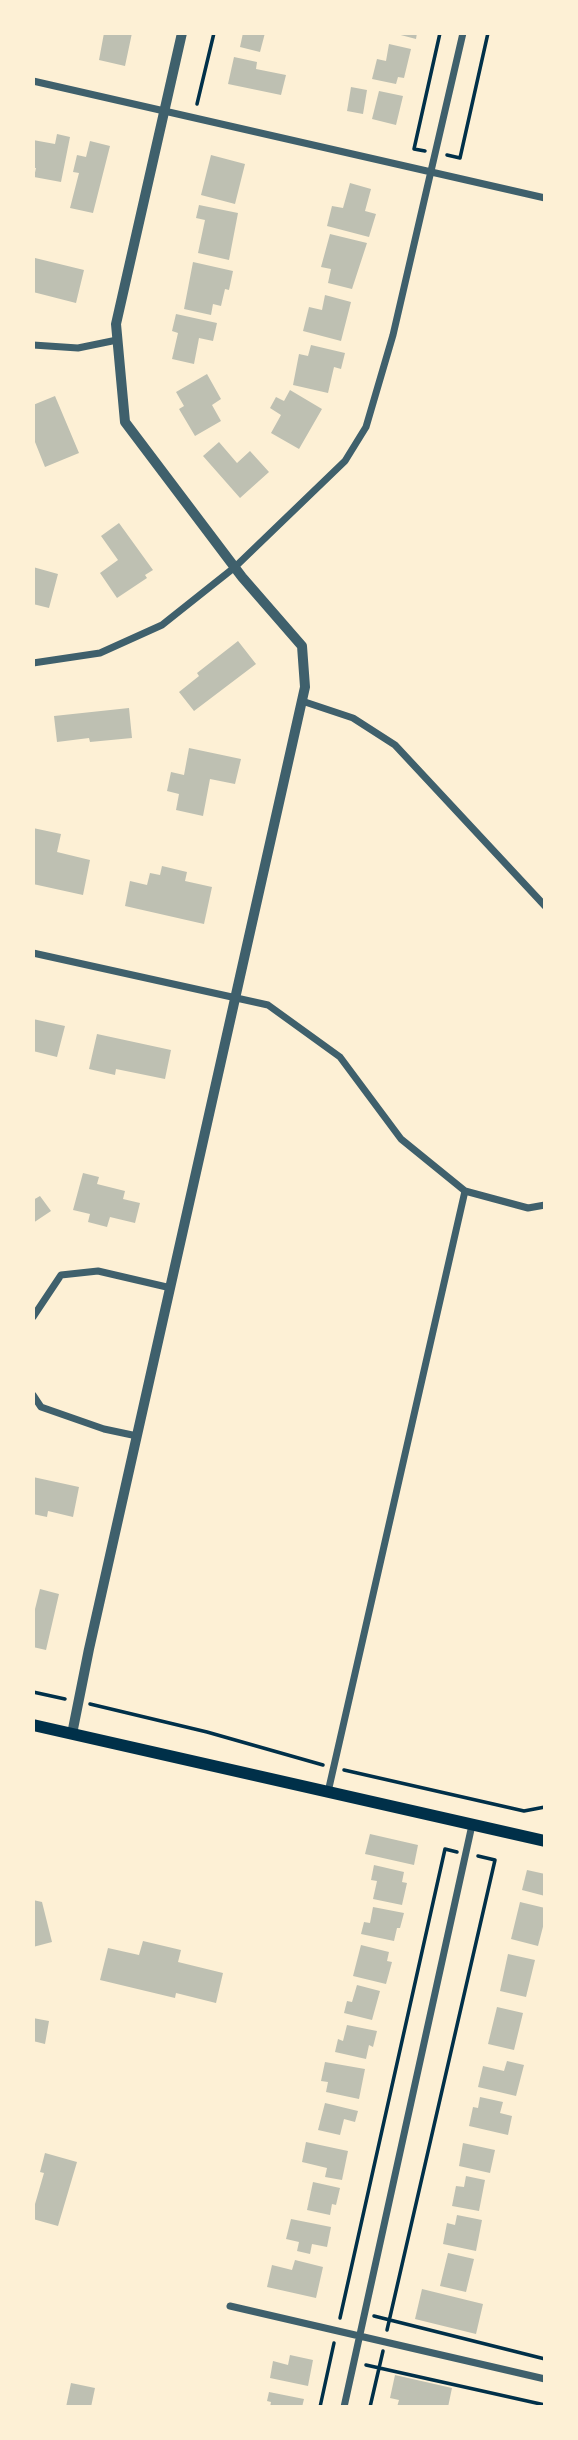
<!DOCTYPE html>
<style>
body{margin:0}
#map{position:relative;width:578px;height:2440px;overflow:hidden;background:#fdf0d5;font-family:"Space Grotesk",sans-serif}
canvas{display:block}
.frame{position:absolute;inset:0;border:35px solid #fdf0d5;pointer-events:none}
</style>
<div id="map">
<canvas width="578" height="2440"></canvas>
<div class="frame"></div>
</div>
<script>
const context = document.querySelector('canvas').getContext('2d');
context.lineJoin = 'round';
function paint(path, color) { context.fillStyle = color; context.fill(path, 'evenodd'); }
const toPath = rows => new Path2D(rows.map(r => 'M' + r).join(''));
function strokePath(path, color, width, dash) { context.strokeStyle = color; context.lineWidth = width; context.lineCap = dash ? 'butt' : 'round'; context.setLineDash(dash || []); context.stroke(path); }
paint(toPath([
 [104,33,132,33,125,66,99,60],
 [243,33,265,33,260,52,240,47],
 [393,33,417,33,416,39],
 [389,44,411,49,404,78,398,77,396,84,372,79,377,59,386,61],
 [234,57,257,62,256,69,286,75,281,95,228,84],
 [351,87,367,90,363,114,347,111],
 [379,91,403,96,396,125,372,119],
 [57,134,70,137,61,182,34,177,36,168,33,168,33,140,55,144],
 [90,141,110,146,93,213,70,208,79,173,73,172,77,155,86,157],
 [211,155,245,164,235,204,201,195],
 [350,183,371,189,365,211,376,214,369,237,327,226,332,206,343,208],
 [199,205,238,213,229,260,198,253,205,220,196,218],
 [330,234,367,243,352,289,328,283,331,269,321,267],
 [35,258,84,270,76,303,33,292],
 [193,262,233,271,229,290,225,289,221,306,213,304,211,315,184,309],
 [325,295,351,302,341,341,303,331,309,307,322,310],
 [176,314,217,323,213,341,199,338,194,364,172,359,178,333,172,331],
 [311,345,345,353,341,369,334,367,328,393,293,385,299,354,308,356],
 [207,374,221,399,212,405,221,421,195,436,179,409,184,406,176,392],
 [290,390,322,409,299,449,271,433,281,415,270,408,276,397,284,401],
 [55,396,79,453,45,467,33,437,33,422,35,421,33,405],
 [219,442,237,463,250,451,269,472,240,498,203,456],
 [119,523,153,570,145,575,147,578,117,598,100,573,118,560,101,536],
 [33,567,58,574,49,608,33,604],
 [238,641,256,664,194,711,179,692,199,676,197,673],
 [129,708,132,738,90,742,89,738,57,742,54,716],
 [189,748,241,759,235,784,210,779,203,816,176,810,179,794,167,791,171,772,184,775],
 [33,828,61,834,57,852,90,860,83,895,33,884],
 [162,866,187,872,185,881,212,887,204,924,125,906,130,881,147,885,150,873,160,875],
 [33,1019,65,1026,57,1057,33,1051],
 [97,1034,171,1050,165,1079,116,1069,115,1075,89,1069],
 [83,1173,99,1177,97,1184,125,1191,123,1199,140,1203,135,1223,110,1217,107,1227,88,1222,90,1214,73,1210],
 [40,1196,51,1211,33,1223,33,1200],
 [33,1477,79,1487,73,1517,48,1511,47,1517,33,1514],
 [40,1589,59,1594,46,1650,33,1647,33,1617],
 [370,1834,418,1845,414,1865,365,1854],
 [374,1865,404,1872,402,1882,407,1883,402,1905,373,1899,377,1881,371,1880],
 [527,1870,545,1874,545,1896,522,1890],
 [33,1900,42,1902,52,1942,33,1947],
 [520,1902,545,1908,545,1919,538,1946,511,1939],
 [373,1907,404,1913,400,1928,397,1928,394,1941,361,1934,364,1922,370,1923],
 [143,1941,181,1950,178,1962,223,1973,216,2003,176,1993,175,1998,100,1980,108,1948,139,1955],
 [361,1945,389,1952,387,1961,392,1962,386,1984,353,1976],
 [508,1954,535,1960,526,1997,500,1991],
 [357,1985,380,1991,372,2020,344,2013,347,2001,352,2002],
 [497,2007,523,2013,514,2050,488,2044],
 [33,2018,49,2021,45,2044,33,2041],
 [347,2025,377,2031,373,2047,369,2045,366,2059,335,2052,338,2039,343,2041],
 [507,2061,524,2065,516,2096,478,2087,483,2066,504,2071],
 [325,2062,365,2069,359,2099,326,2092,328,2082,321,2081],
 [480,2097,503,2102,500,2113,512,2116,508,2135,469,2126,473,2107,478,2108],
 [325,2103,358,2111,355,2122,344,2119,340,2135,318,2130],
 [306,2142,348,2151,342,2180,325,2177,327,2168,302,2162],
 [463,2143,495,2150,490,2173,459,2166],
 [45,2153,77,2162,58,2226,33,2219,33,2211,44,2173,40,2172],
 [466,2176,485,2180,479,2211,452,2206,456,2186,464,2187],
 [313,2182,340,2188,336,2205,332,2204,330,2215,307,2210],
 [457,2215,482,2220,476,2251,443,2244,447,2223,455,2225],
 [291,2219,331,2227,327,2247,312,2244,310,2254,297,2251,299,2242,286,2239],
 [448,2253,474,2259,466,2292,440,2286],
 [295,2260,323,2267,316,2298,267,2287,272,2265,292,2270],
 [422,2289,483,2304,476,2334,415,2319],
 [290,2355,313,2360,308,2386,270,2378,273,2361,288,2365],
 [395,2375,452,2388,448,2407,397,2407,399,2400,390,2398],
 [71,2383,95,2388,91,2407,66,2407],
 [269,2392,304,2399,302,2407,270,2407,271,2402,267,2401]
]), '#bec0b2');
strokePath(toPath([
 [197,104,214,33],
 [425,151,414,149,440,33],
 [447,155,460,158,488,33],
 [33,1692,65,1699],
 [90,1704,207,1732,323,1765],
 [344,1770,524,1811,545,1807],
 [374,2316,545,2359],
 [340,2318,445,1849,457,1852],
 [387,2330,495,1860,478,1856],
 [366,2365,545,2405],
 [320,2407,334,2343],
 [370,2407,383,2351]
]), '#003049', 3.5);
strokePath(toPath([
 [33,81,545,198],
 [33,345,78,348,117,340],
 [33,663,100,653,162,625,235,567,345,461,366,427,393,335,463,33],
 [302,701,353,718,395,745,545,906],
 [33,953,268,1005,340,1057,401,1139,465,1191,528,1208,545,1205],
 [33,1317,61,1275,98,1271,171,1288],
 [33,1395,41,1407,104,1429,137,1436],
 [328,1792,465,1191],
 [230,2306,545,2379],
 [344,2407,472,1825]
]), '#3f606c', 7);
strokePath(toPath([
 [72,1734,89,1649,305,687,302,646,242,577,125,422,116,324,182,33]
]), '#3f606c', 10);
strokePath(toPath([
 [33,1725,545,1841]
]), '#003049', 12);
</script>
